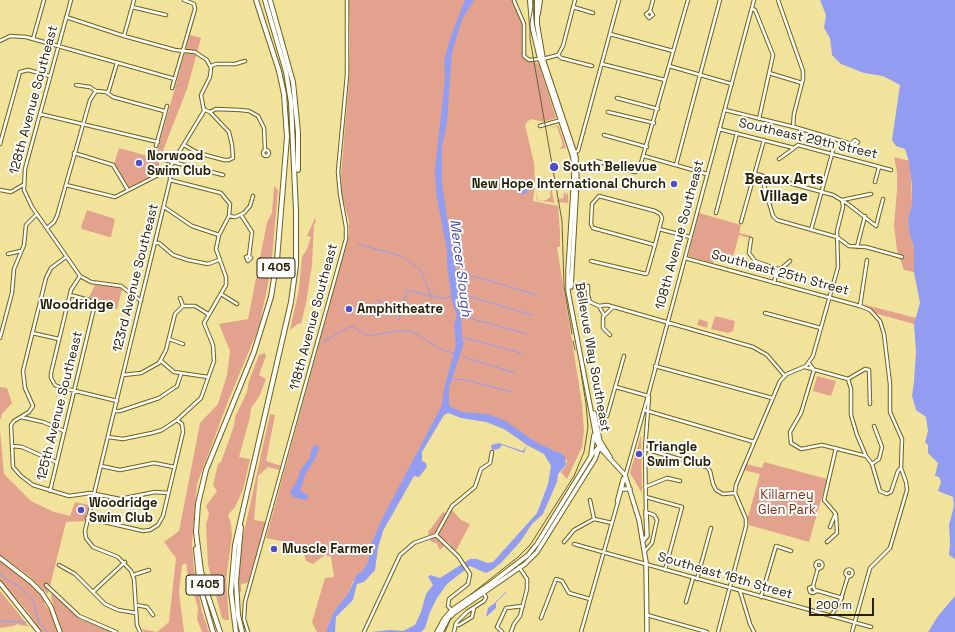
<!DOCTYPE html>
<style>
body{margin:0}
#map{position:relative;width:955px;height:632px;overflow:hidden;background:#f2e39c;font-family:"Space Grotesk",sans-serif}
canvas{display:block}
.scale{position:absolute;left:809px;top:598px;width:65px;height:18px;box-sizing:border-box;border:2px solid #272104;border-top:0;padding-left:5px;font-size:12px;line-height:14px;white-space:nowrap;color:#272104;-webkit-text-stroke:3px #fff;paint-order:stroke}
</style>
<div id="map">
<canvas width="955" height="632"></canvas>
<div class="scale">200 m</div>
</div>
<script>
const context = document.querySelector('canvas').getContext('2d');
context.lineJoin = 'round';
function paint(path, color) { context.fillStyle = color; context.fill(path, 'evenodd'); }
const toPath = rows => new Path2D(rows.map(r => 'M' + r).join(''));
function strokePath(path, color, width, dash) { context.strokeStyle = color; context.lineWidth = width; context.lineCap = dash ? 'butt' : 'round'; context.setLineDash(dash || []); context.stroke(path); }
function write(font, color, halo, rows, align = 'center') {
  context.font = font + ' "Space Grotesk",sans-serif'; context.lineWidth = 4; context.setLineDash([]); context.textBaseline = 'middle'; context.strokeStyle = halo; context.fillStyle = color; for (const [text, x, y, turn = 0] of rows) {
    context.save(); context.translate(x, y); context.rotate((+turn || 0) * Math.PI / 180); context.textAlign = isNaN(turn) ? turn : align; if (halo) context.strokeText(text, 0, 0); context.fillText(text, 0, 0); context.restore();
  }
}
paint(toPath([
 [349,0,513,0,520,16,523,29,523,56,528,61,537,63,539,65,556,118,543,122,532,119,528,121,525,125,534,163,535,184,533,201,558,206,560,232,560,247,557,247,582,404,584,431,582,447,567,479,561,472,566,466,567,460,550,453,491,419,441,408,381,522,370,546,368,562,362,573,353,581,349,592,333,613,326,632,317,632,312,622,325,578,334,577,331,557,325,555,313,564,306,561,303,551,286,542,266,538,349,234,349,221,342,196,341,175,349,81,350,41],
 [190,35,201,38,187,89,159,161,159,170,156,174,129,187,114,164,119,148,155,158],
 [557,125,559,127,566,148,559,149,563,145,557,126,550,129],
 [894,157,910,161,912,203,908,220,910,236,914,247,914,272,904,270,897,250,894,226,897,190,897,172],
 [551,185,554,203,537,200,536,191,538,201,547,200,548,198,550,198],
 [274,186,278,190,271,269,259,327,229,399,197,484,192,544,194,569,202,612,209,632,202,632,197,619,198,609,195,597,191,593,186,563,182,565,179,592,184,632,144,632,141,629,157,632,169,622,176,558,164,542,179,531,200,423,218,404,227,375,230,351,219,324,248,319,267,222,272,213],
 [565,191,566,196,568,192,568,203,557,202,557,200,563,198],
 [87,210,115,219,111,237,109,237,82,229,81,227],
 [699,213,741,225,739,233,752,236,749,238,739,235,733,257,716,252,713,263,688,256],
 [315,218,316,222,314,225,312,265,306,303,301,324,299,323,290,330,299,289,302,257,307,249,311,237,307,236],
 [95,285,115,287,122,289,117,309,96,308,94,302,89,297],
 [862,304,916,318,914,324,874,313],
 [715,316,735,321,733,331,728,333,711,329],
 [699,319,708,322,707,328,697,325],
 [265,353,266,356,259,375,266,379,259,397,251,408,250,417,239,457,250,459,243,490,235,507,228,515,231,524,232,536,226,580,229,620,225,620,222,618,208,565,206,525,209,514,206,506,217,491,213,485,218,464,221,462,234,426,235,417,247,392,249,381,259,355],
 [817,376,836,381,831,396,813,391],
 [0,387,7,388,12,403,2,414,0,420],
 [270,414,275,415,266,461,281,466,279,470,268,467,258,476,254,520,266,522,248,583,241,584,241,592,238,592,239,561,243,537],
 [0,430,4,474,31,501,54,512,70,516,75,502,89,505,85,521,66,522,48,594,29,576,0,555],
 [641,435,642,493,630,473],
 [764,462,827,479,809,542,749,525,748,517,760,474,743,470,746,464,762,468],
 [452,510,461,520,470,524,456,551,448,542,440,550,437,544,430,541,428,532,443,512,449,515],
 [0,560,33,586,43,598,45,605,50,611,58,632,42,632,27,611,0,580],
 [0,591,14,608,29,627,17,624,14,626,0,628],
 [52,591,78,618,110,632,63,632,51,598]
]), '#e3a28e');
paint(toPath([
 [465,0,474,0,462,19,452,53,447,123,442,147,442,185,461,306,462,340,464,342,449,388,449,406,462,412,487,414,504,420,534,441,554,451,561,453,565,457,566,465,558,474,557,482,543,514,532,524,520,542,501,563,492,570,486,573,470,566,447,584,437,598,430,612,425,628,421,632,372,632,389,630,403,631,415,625,421,612,426,594,433,585,428,577,430,575,440,578,470,559,477,559,487,563,493,562,537,513,548,484,551,466,544,454,527,445,524,453,502,445,499,449,492,450,491,445,499,443,523,451,527,445,504,429,486,422,461,418,448,413,444,415,422,452,422,461,426,463,427,467,419,477,414,476,383,531,378,548,375,570,364,582,357,584,353,600,336,617,335,632,326,632,333,613,349,592,357,574,362,572,368,562,370,546,382,519,442,405,444,389,456,345,454,325,457,315,452,302,447,265,447,251,436,193,435,169,445,78,444,61,451,36],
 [820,0,955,0,955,559,949,555,950,543,949,525,954,506,953,497,938,491,941,482,939,477,935,476,938,463,928,453,928,445,925,442,928,431,926,417,916,410,912,396,914,382,916,352,914,324,920,303,914,272,914,247,910,236,908,220,912,203,912,186,909,162,905,149,896,146,892,140,900,85,883,76,864,73,841,64,832,55,830,38,824,28,826,15],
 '518 189a5 5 0 1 1 10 0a5 5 0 1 1-10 0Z',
 [315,445,319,447,316,457,305,475,300,491,308,495,308,498,305,500,293,497,290,492,299,477,300,470,310,458,311,450],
 [955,596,955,632,928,632,938,616],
 [496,602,496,608,486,617,488,608]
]), '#929cf0');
strokePath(toPath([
 [358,244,401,256,420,269,431,295,443,299,451,296],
 [453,270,537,295],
 [458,293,532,315],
 [376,300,402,309],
 [462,316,527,334],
 [399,320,407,290,434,297],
 [462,337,521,353],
 [323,342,349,327,353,327,369,336,396,331,411,331,442,350,454,353],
 [463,357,515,373],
 [453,379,466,380,512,392],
 [0,573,4,578,19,586,33,600,38,620,47,632],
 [496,602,506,592],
 [0,621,26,622]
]), '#929cf0', 1);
const minor = toPath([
 [71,0,25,169,24,190,32,207,80,276,91,282,121,286,141,301],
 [778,0,803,71,803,79,794,114,793,127],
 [514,1,524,24,524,56,529,60,540,59],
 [132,7,166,15],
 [573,7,593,13],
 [752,9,755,10,773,55,759,119],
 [650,11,653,15,649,18,646,14,650,11,653,0],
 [66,17,124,36,175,50,195,52,207,60,211,68,210,77,201,95,204,111,170,167,170,180,85,531,86,538,93,547,118,557,131,571,134,579,137,625,140,632],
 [610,34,673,51],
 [124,36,134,0],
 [33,39,44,0],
 [0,41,10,36,26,37,175,79],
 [558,55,563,46,575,0],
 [558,55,561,58,592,66],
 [543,59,558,55],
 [602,64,665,80],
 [211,66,216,64,235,64,245,61],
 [669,66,732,84],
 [769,73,802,83],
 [76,85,90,87,96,91,106,92,113,97,164,111,165,113],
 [172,88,195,9,194,4,184,0],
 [108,93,117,63],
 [617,98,658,109],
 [725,110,798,128,855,145,858,142,855,140,851,144],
 [210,112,216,109,240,110,249,111,258,116,264,128,265,150],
 [608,112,654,123],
 [40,114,158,142],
 [540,126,561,120],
 [719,129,794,148,798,145,891,170],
 [604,135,647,147],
 [0,144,20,72,28,70,50,76],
 [184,145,198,153,224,160,229,160,233,158,232,145,229,132,210,112,205,110],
 [156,146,167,106],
 '263 153a3 3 0 1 1 6 0a3 3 0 1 1-6 0Z',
 [574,152,578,151,619,0],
 [74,153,113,165,128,190],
 [644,156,707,174],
 [779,159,793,149],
 [165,160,223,175],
 [596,161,635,172,639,170,688,0],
 [676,165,720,0],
 [756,174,833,195,848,204,876,226,883,199],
 [761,175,773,216,777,220,837,237,849,246,866,247,902,257],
 [875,182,879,167],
 [66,185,115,197,170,169],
 [0,190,11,192,23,185],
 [842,200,871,194],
 [164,207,192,226,219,235],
 [716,213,737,133],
 [241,215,252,232,249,256,246,257,248,261,251,258,249,256],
 [229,216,235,217,244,213,250,206,253,196],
 [741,222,764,140],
 [47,228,54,222,57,216,90,100,96,91],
 [659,229,690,237],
 [811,230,832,154,833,147,830,138],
 [751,239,749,253,755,261,777,269,782,268,790,261],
 [155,243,159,243,173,255,188,260,208,264,219,260],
 [857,247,865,216],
 [8,254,21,251],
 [66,257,51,268,46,278,23,371,25,388,33,406,29,412,14,421,11,425,13,467,21,476,33,485,69,496,90,493,120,499,155,492,168,493],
 [685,258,860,306,870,310,880,321,884,334,890,384,890,412,902,439,901,468,906,482,907,490,890,548,870,568,852,632],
 [591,261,646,274,647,273,655,245,662,218,660,214,655,211,599,196,592,204,591,224,593,228,655,245],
 [80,276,71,290,51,373,51,378,55,385,59,387,117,401],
 [774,283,777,269],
 [588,286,588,295,590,302,599,306,604,315],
 [221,294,237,304],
 [180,298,183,306],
 [599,306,607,305,753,347,767,355,785,376],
 [860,306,867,260],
 [765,313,821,328],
 [32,333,59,339],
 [610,335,603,328,603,317,613,307],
 [0,338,12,293,14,269,24,245,26,225,37,214],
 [169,339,183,344],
 [161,361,174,372,208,377],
 [809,363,814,370,801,413,790,432,791,443,801,449,822,445,866,456],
 [655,366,772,398],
 [805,367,848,379],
 [123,375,141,373,159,363,166,350,175,314,183,306,195,306,208,314],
 [848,379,851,389,851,415,857,435,866,456,872,464,880,491,887,494,891,492,898,471,901,468],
 [848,379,865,369,869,370,870,404],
 [616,387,648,396],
 [644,410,754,442],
 [114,411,120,411,159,398,177,386,181,374],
 [607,416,624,356],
 [21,417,43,422,64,431],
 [108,437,123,439,152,433,162,430,177,420],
 [12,446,22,447,56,462],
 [645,449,707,467,710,471,713,484,716,490,723,494,735,493],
 [872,464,879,459,882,447,874,426],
 [101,466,120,470,154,463,174,467],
 [645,487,667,478,680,481],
 [50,491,94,308,89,300,70,295],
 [646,497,682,507,665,570],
 [590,500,594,519],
 [617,501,623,478],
 [836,514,824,500,836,448],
 [87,518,143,531,150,530,158,525,163,516,183,432,182,424,177,420,201,398,214,361,213,345,204,323,226,285,226,277,216,249,219,235,229,216,230,204,221,193,170,180],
 [594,519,612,523],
 [830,527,835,515],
 [436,535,458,556,470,574,468,584,449,599,448,606,452,611],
 [564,542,574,530,594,519],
 [827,542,837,533,836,514],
 [574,544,871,627],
 [645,551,652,543,657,520,654,515,646,512,645,449,649,397],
 '815.5 565a3.5 3.5 0 1 1 7 0a3.5 3.5 0 1 1-7 0Z',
 [59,565,75,574,105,604,118,610,136,613],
 [818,568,813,586,815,590,842,598],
 '845.5 573a3.5 3.5 0 1 1 7 0a3.5 3.5 0 1 1-7 0Z',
 [133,575,149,570],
 [697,579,711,528],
 [46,585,79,616,116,632],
 [813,586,809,588,810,592,813,593,817,591],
 [740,591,750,624,754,632],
 [93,592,125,562],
 [761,597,776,546,791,551],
 [686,602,693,578],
 [136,605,147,607,153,615],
 [647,615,707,632],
 [831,616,840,602,848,576],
 [541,618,556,579,562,581,569,593,590,599],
 [456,625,459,625,472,617,474,608],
 [248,632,244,619,245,602,346,239,346,227,340,194,338,172,347,75,347,0],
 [364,632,400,555,414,543,436,535,452,506,475,487,481,469,490,463,492,452],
 [454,632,456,623,467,612,484,601,486,597,483,593],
 [502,632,497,627,506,608,523,606],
 [511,632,514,624,520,616,527,589,527,579,519,567],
 [581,632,648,396,754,0],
 [718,632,746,526,746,519,735,493,736,485,780,381,787,374,806,366,813,356,838,267,837,231,843,207,842,200]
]);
const major = toPath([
 [540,59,573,157,574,175,568,271,568,291,597,442,601,449,625,475,639,520,646,562,647,632],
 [543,59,576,157,577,180,571,287],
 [594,413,600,441,610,457],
 [591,454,594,435],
 [622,489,630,489],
 [643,541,647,536,646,512],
 [0,558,31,582,42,593,51,607,60,632],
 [0,583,39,632],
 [437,632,444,619,452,610,490,584,528,555,537,544,593,453,601,445],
 [441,632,448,619,454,613,525,564,537,552,595,459,599,448]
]);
const highway = toPath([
 [270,0,293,82,298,132,298,170],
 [530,0,532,25,540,59],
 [537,0,537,24,543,59],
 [538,14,540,0],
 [241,527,236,582,238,615,242,632],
 [196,549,200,587,213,632],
 [220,632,207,593,201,571,196,532,198,504,206,470,254,352,271,297,277,260,287,137,284,94,279,71,256,0],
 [236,632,231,592,235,545,291,302,296,265,296,211,291,103,286,72,265,0]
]);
strokePath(minor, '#6f6017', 4.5);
strokePath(major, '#6f6017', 5.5);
strokePath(highway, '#6f6017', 6);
strokePath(minor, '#fff', 2.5);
strokePath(major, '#fff', 3.5);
strokePath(highway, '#fff', 4);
strokePath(toPath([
 [534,0,530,23,530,39,562,221,564,286,572,334],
 [573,341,575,350],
 [470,595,518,557,530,545,574,476,584,452,588,427,586,404,580,366],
 [445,632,451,618]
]), '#6a6136', 1);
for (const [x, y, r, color] of [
 [139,163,4,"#4e4ec5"],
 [554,167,5,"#4e4ec5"],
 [674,184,4,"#4e4ec5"],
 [349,309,4,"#4e4ec5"],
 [639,454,4,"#4e4ec5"],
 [81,510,4,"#4e4ec5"],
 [274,549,4,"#4e4ec5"]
]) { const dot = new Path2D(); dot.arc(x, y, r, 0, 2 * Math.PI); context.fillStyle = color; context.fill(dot); strokePath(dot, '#fff', 1.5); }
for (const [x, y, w] of [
 [276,268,38],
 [205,585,38]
]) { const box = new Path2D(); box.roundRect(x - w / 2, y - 10, w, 20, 3); context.fillStyle = '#fff'; context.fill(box); strokePath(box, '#272104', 1); }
write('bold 12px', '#272104', null, [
 ["I 405",276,268],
 ["I 405",205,585]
]);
write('13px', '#272104', '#fff', [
 ["128th Avenue Southeast",34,100,-75],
 ["Southeast 29th Street",808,139,13],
 ["108th Avenue Southeast",680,235,-75],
 ["Southeast 25th Street",780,273,15],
 ["123rd Avenue Southeast",136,278,-76],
 ["118th Avenue Southeast",314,317,-75],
 ["Bellevue Way Southeast",592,357,80],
 ["125th Avenue Southeast",60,406,-76],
 ["Southeast 16th Street",725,576,16]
]);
write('bold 13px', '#272104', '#fff', [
 ["Norwood",147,156],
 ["Swim Club",147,171],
 ["South Bellevue",563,167],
 ["New Hope International Church",666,184,"right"],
 ["Amphitheatre",357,309],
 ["Triangle",647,447],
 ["Swim Club",647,462],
 ["Woodridge",89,503],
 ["Swim Club",89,518],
 ["Muscle Farmer",282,549]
], 'left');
write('13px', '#853116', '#fff', [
 ["Killarney",787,495],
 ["Glen Park",787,510]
]);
write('italic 14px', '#4547a8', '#fff', [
 ["Mercer Slough",460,268,83]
]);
write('bold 14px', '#272104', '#fff', [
 ["Woodridge",77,305]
]);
write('bold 15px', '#272104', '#fff', [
 ["Beaux Arts",784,180],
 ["Village",784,197]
]);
</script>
